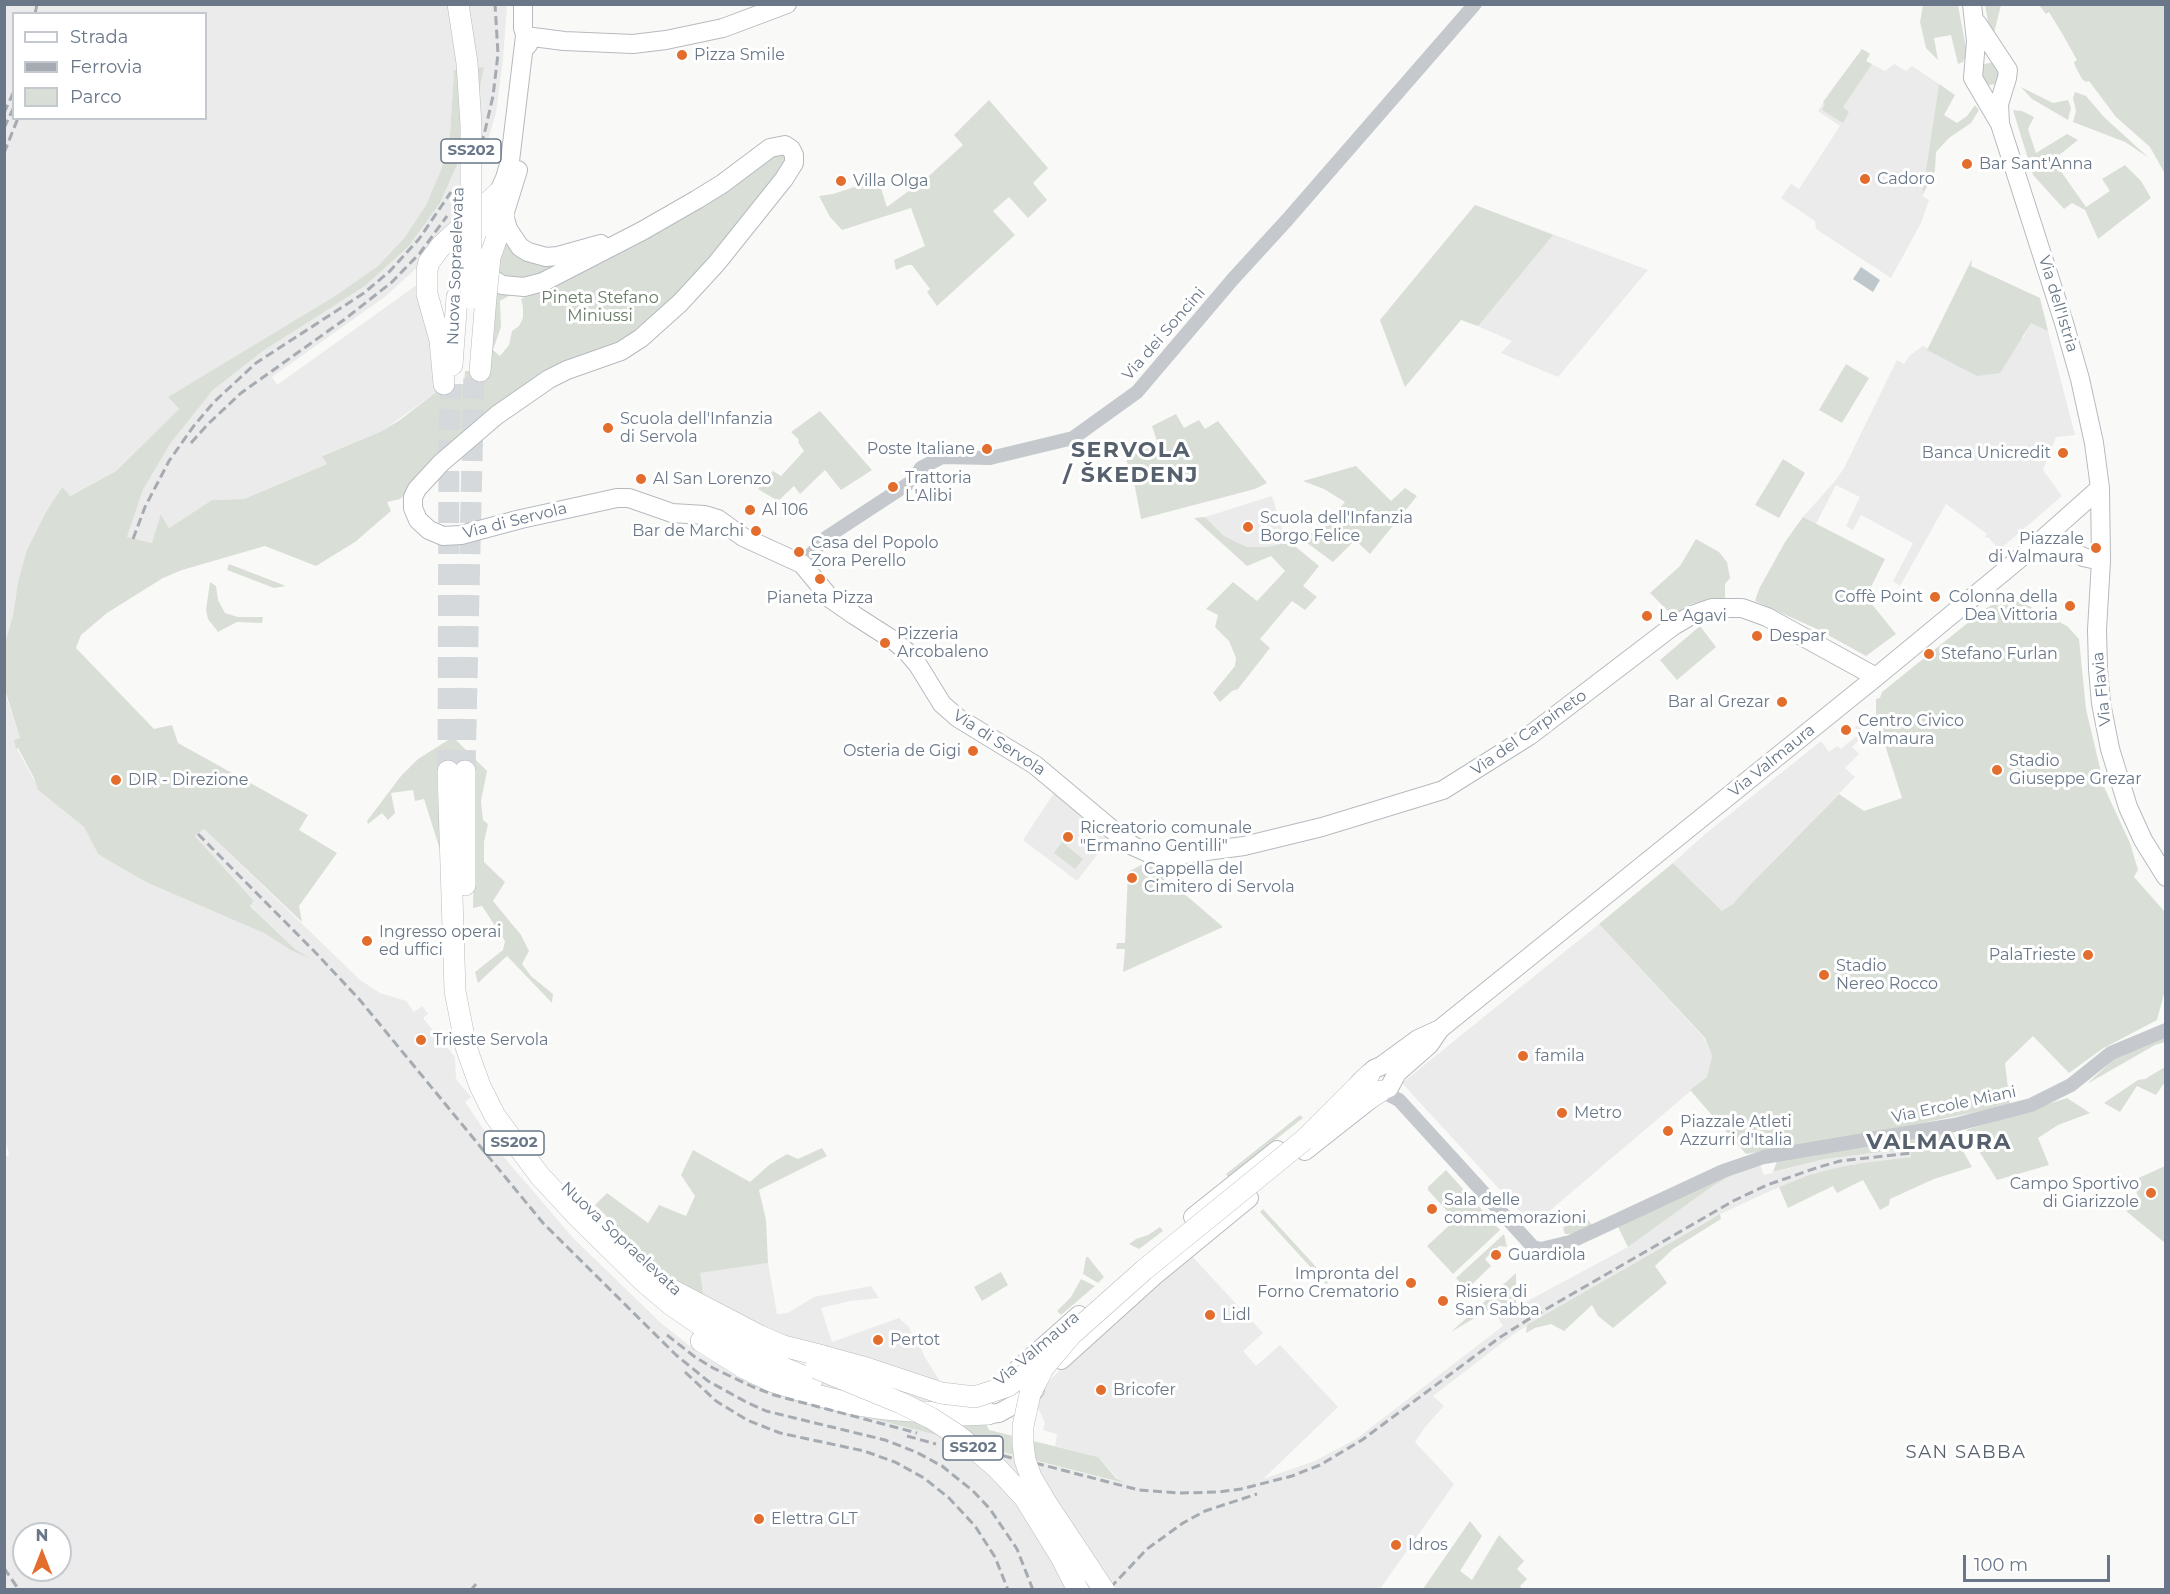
<!DOCTYPE html>
<meta charset="utf-8">
<style>
body{margin:0}
#map{position:relative;width:2170px;height:1594px;overflow:hidden;background:#f9faf7;font-family:Montserrat,sans-serif}
canvas{display:block}
.frame{position:absolute;inset:0;border:6px solid #697788;pointer-events:none}
.legend{position:absolute;left:12px;top:12px;width:195px;height:108px;box-sizing:border-box;background:#fff;border:2px solid #c3c9cf;margin:0;padding:8px 10px;list-style:none;font-size:18px;color:#697788}
.legend li{display:flex;align-items:center;gap:12px;height:30px}
.legend b{width:30px;border:2px solid #c3c9cf}
.north{position:absolute;left:12px;top:1522px;width:60px;height:60px;box-sizing:border-box;background:#fff;border:2px solid #c3c9cf;border-radius:50%;rotate:0deg;font-size:16px;font-weight:700;line-height:24px;text-align:center;color:#697788}
.north::after{content:'';display:block;margin:auto;width:21px;height:27px;background:#e36d2d;clip-path:polygon(50% 0,100% 100%,50% 72%,0 100%)}
.scale{position:absolute;left:1963px;top:1555px;width:147px;height:27px;box-sizing:border-box;border:3px solid #697788;border-top:0;padding-left:8px;font-size:18px;line-height:21px;white-space:nowrap;color:#697788;-webkit-text-stroke:4px #fff;paint-order:stroke}
</style>
<div id="map">
<canvas width="2170" height="1594"></canvas>
<div class="frame"></div>
<ul class="legend">
<li><b style="height:8px;background:#fff"></b>Strada</li>
<li><b style="height:8px;background:#a6abb2"></b>Ferrovia</li>
<li><b style="height:16px;background:#d9dfd6"></b>Parco</li>
</ul>
<div class="north">N</div>
<div class="scale">100 m</div>
</div>
<script>
const context = document.querySelector('canvas').getContext('2d');
context.lineJoin = 'round';
function paint(path, color) { context.fillStyle = color; context.fill(path, 'evenodd'); }
const toPath = rows => new Path2D(rows.map(r => 'M' + r).join(''));
function strokePath(path, color, width, dash) { context.strokeStyle = color; context.lineWidth = width; context.lineCap = dash ? 'butt' : 'round'; context.setLineDash(dash || []); context.stroke(path); }
function write(font, color, halo, rows, align = 'center') {
  context.font = font + ' Montserrat,sans-serif'; context.lineWidth = 6; context.setLineDash([]); context.textBaseline = 'middle'; context.strokeStyle = halo; context.fillStyle = color; for (const [text, x, y, turn = 0] of rows) {
    context.save(); context.translate(x, y); context.rotate((+turn || 0) * Math.PI / 180); context.textAlign = isNaN(turn) ? turn : align; if (halo) context.strokeText(text, 0, 0); context.fillText(text, 0, 0); context.restore();
  }
}
paint(toPath([
 [5,5,507,5,503,59,496,113,482,160,468,193,449,229,423,262,386,296,272,377,277,385,418,284,434,348,437,384,435,393,382,431,323,455,327,464,244,499,212,500,169,528,162,515,152,543,127,537,143,490,170,444,213,390,263,351,365,286,409,246,440,203,471,134,484,67,454,70,450,135,441,170,426,205,405,237,378,266,335,296,168,397,179,409,116,471,69,496,61,487,18,582,13,615,6,640,5,677],
 [14,14,206,14,206,118,14,118],
 [1862,49,1870,54,1866,61,1885,71,1894,64,1906,71,1912,66,1939,84,1922,196,1929,200,1921,223,1891,278,1816,229,1815,221,1781,198,1791,184,1799,189,1840,126,1818,111,1833,88],
 [1475,205,1648,270,1558,377,1501,353,1512,341,1461,319,1405,387,1380,320],
 [2031,322,2048,331,2075,435,2056,437,2043,470,2062,496,1999,550,1989,538,1985,537,1987,534,1946,504,1900,586,1893,581,1913,543,1861,515,1853,530,1846,526,1860,497,1836,485,1816,524,1803,517,1835,481,1844,468,1897,360,1904,364,1909,356,1923,346,1977,376,2020,338,2023,338],
 [1272,496,1285,539,1290,542,1267,547,1247,547,1224,536,1205,517],
 [4,690,20,738,17,749,38,787,38,790,84,827,98,854,264,933,292,951,306,956,295,949,250,905,254,901,195,836,204,829,360,980,380,993,406,1001,414,1012,422,1006,428,1014,423,1018,455,1057,456,1079,471,1097,465,1102,497,1149,574,1239,662,1324,701,1355,747,1382,807,1402,1122,1483,1098,1457,1055,1446,1057,1434,1043,1430,1045,1423,1038,1408,1040,1391,1076,1353,1191,1255,1263,1333,1243,1351,1256,1366,1280,1345,1338,1407,1263,1479,1315,1461,1356,1439,1503,1326,1498,1317,1628,1247,1710,1188,1730,1176,1760,1165,1764,1175,1825,1159,1887,1150,1911,1148,1912,1157,1862,1163,1809,1175,1770,1191,1710,1219,1515,1333,1433,1396,1444,1406,1425,1427,1415,1442,1454,1484,1380,1589,5,1589,4,1157,9,1155,4,1133],
 [24,1534,60,1534,60,1570,24,1570],
 [1862,721,1860,739,1852,747,1859,754,1845,768,1855,777,1747,888,1733,904,1722,911,1673,863,1704,835,1821,741,1829,752,1837,746,1841,749,1859,734,1855,727],
 [1056,790,1112,835,1077,881,1023,840],
 [1599,924,1704,1038,1712,1056,1707,1077,1546,1214,1524,1216,1402,1083],
 [768,1263,777,1314,788,1313,814,1297,871,1286,879,1298,850,1301,821,1308,832,1342,899,1318,909,1327,912,1334,916,1334,924,1356,943,1386,978,1411,810,1387,816,1368,786,1341,704,1301,699,1273]
]), '#eaebea');
paint(toPath([
 [1923,5,1958,5,1967,53,1963,62,1958,64,1951,35,1934,38,1938,60,1926,48,1920,22],
 [1985,5,2001,5,1994,33,1990,32],
 [2039,5,2165,5,2165,174,2150,147,2116,117,2089,81,2086,82,2082,79,2075,66,2074,62,2077,60,2063,35,2049,12,2046,14],
 [1862,49,1870,54,1866,61,1872,64,1843,107,1849,112,1843,123,1822,110,1825,104,1823,102],
 '1979 74a11 11 0 1 1 22 0a11 11 0 1 1-22 0Z',
 [484,67,471,134,440,203,409,246,365,286,263,351,213,390,170,444,143,490,127,537,152,543,161,514,169,528,212,500,244,499,327,464,322,456,382,431,400,420,435,393,437,384,464,384,465,371,484,371,492,287,512,294,500,301,501,327,493,350,500,356,509,345,512,331,519,326,523,318,523,307,521,299,550,286,773,152,783,151,788,161,676,299,619,345,555,370,400,499,387,502,391,511,355,542,316,566,265,546,182,570,163,578,107,613,81,635,76,648,154,729,172,725,178,743,308,815,299,830,337,853,299,906,302,922,204,829,195,836,254,901,250,906,295,949,310,958,292,951,264,933,146,882,98,854,84,827,38,790,34,778,18,748,16,749,14,740,20,738,5,690,6,640,13,615,18,582,27,550,45,514,62,487,70,496,116,471,179,409,168,397,335,296,378,266,405,237,426,205,441,170,450,135,454,70],
 [1939,84,1955,95,1944,115,1957,123,1967,116,1975,105,1979,110,1971,123,1949,138,1936,152,1935,171,1922,196],
 [2021,87,2053,103,2068,100,2071,108,2068,120,2032,99],
 [2075,92,2086,96,2104,117,2149,158,2125,142,2073,122,2076,111,2073,98],
 [989,100,1048,168,1033,183,1047,200,1028,218,1009,197,993,211,1015,235,937,306,927,292,930,289,912,265,907,265,896,270,894,260,925,246,911,208,842,230,830,217,819,196,833,194,878,179,887,207,930,175,963,145,954,135],
 [2013,110,2022,111,2034,117,2028,129,2036,153,2067,134,2078,140,2053,160,2086,207,2110,191,2102,179,2125,165,2141,181,2151,198,2098,239,2085,210,2072,203,2064,209,2033,175],
 [1475,205,1553,235,1478,326,1461,320,1405,387,1380,320],
 [495,226,524,256,593,250,524,281,498,276],
 [1972,259,1971,266,2040,298,2048,331,2031,323,2000,373,1977,376,1927,350],
 [1846,364,1869,378,1842,423,1819,410],
 [820,411,872,470,841,490,825,470,800,494,794,486,778,501,758,489,773,471,781,476,804,451,798,442,799,440,791,432],
 [1176,414,1184,428,1199,420,1205,429,1218,421,1267,483,1255,489,1141,519,1135,487,1126,459,1157,441,1152,426],
 [1783,459,1805,473,1779,518,1755,505],
 [1356,466,1391,501,1405,488,1417,496,1370,554,1355,540,1333,562,1303,540,1332,517,1345,502,1324,489,1303,481],
 [1205,517,1224,536,1247,547,1267,547,1290,542,1319,566,1303,586,1317,597,1305,610,1292,601,1260,639,1270,648,1238,689,1232,691,1220,702,1213,693,1235,666,1236,658,1229,641,1215,627,1218,615,1206,609,1233,582,1257,601,1285,571,1271,556,1247,566,1194,518],
 [1803,517,1885,559,1866,597,1896,634,1866,656,1819,630,1755,601,1759,589,1785,542],
 [1696,539,1719,552,1727,562,1730,578,1725,584,1725,598,1708,600,1691,604,1672,615,1650,593,1680,566],
 [229,564,286,586,274,588,227,570],
 [210,582,216,586,218,600,225,613,238,617,263,617,262,623,237,622,218,632,208,619,206,610],
 [2010,599,2021,602,2067,626,2079,639,2086,709,2105,789,2130,843,2138,870,2134,877,2165,912,2165,990,2157,1020,2102,1049,2069,1073,2033,1036,2005,1063,2010,1105,1908,1126,1746,1154,1690,1090,1707,1077,1712,1056,1705,1038,1599,924,1673,863,1722,911,1733,904,1747,888,1839,794,1864,811,1902,798,1876,717,1876,699,1880,698,1882,692,1985,609,1998,601],
 [1700,626,1716,647,1677,680,1660,660],
 [453,737,487,771,481,801,483,820,488,824,484,842,484,862,505,882,493,901,521,935,529,951,522,964,531,976,553,994,552,1003,507,956,478,983,475,972,503,950,505,941,482,906,473,908,475,771,437,771,438,808,445,849,442,856,424,799,415,801,413,790,391,793,395,813,388,820,382,813,368,824,367,821,401,776,418,759],
 [1062,842,1083,859,1075,869,1054,853],
 [1147,862,1223,927,1123,972,1125,949,1116,949,1117,943,1125,943,1128,872],
 [2165,1038,2165,1042,2155,1045,2087,1084,2114,1059,2146,1043],
 [2165,1067,2165,1082,2156,1095,2137,1086,2120,1112,2104,1103,2138,1080,2145,1079],
 [2067,1098,2090,1113,2058,1125,2038,1138,2049,1165,1997,1180,1966,1130],
 [1300,1115,1303,1118,1228,1177,1226,1174],
 [1952,1132,1972,1167,1934,1179,1890,1199,1889,1205,1880,1210,1863,1180,1837,1193,1833,1186,1788,1208,1779,1187,1809,1175,1836,1168,1862,1163,1911,1157,1910,1148,1825,1159,1773,1172,1777,1161],
 [822,1148,827,1156,759,1190,766,1220,768,1263,700,1273,704,1301,691,1294,666,1275,595,1205,607,1193,648,1223,659,1205,686,1216,695,1196,681,1175,693,1150,750,1182,769,1165,787,1154,798,1159],
 [1760,1165,1730,1176,1710,1188,1628,1247,1617,1225,1710,1182],
 [2165,1166,2165,1243,2126,1211,2141,1204,2132,1181],
 [1446,1170,1500,1230,1453,1274,1427,1246,1455,1220,1428,1190,1428,1187],
 [1263,1209,1329,1281,1326,1284,1260,1212],
 [1581,1211,1592,1225,1572,1234,1565,1234,1563,1228],
 [1720,1214,1721,1219,1673,1249,1655,1266,1667,1283,1613,1328,1598,1316,1592,1305,1564,1331,1551,1324,1535,1328,1526,1333,1527,1325],
 [1160,1227,1163,1231,1139,1249,1129,1244,1136,1239,1148,1235],
 [1504,1234,1507,1247,1499,1246,1485,1259,1491,1266,1467,1289,1456,1278],
 [1086,1257,1088,1257,1104,1277,1098,1283,1083,1274],
 [1001,1272,1008,1285,982,1301,974,1287],
 [1516,1273,1516,1308,1498,1317,1493,1307,1451,1332],
 [1081,1279,1095,1286,1061,1315,1057,1311,1071,1297],
 [807,1402,984,1420,989,1430,1098,1457,1116,1478,1124,1483],
 [1470,1521,1482,1536,1460,1571,1472,1580,1499,1535,1524,1561,1517,1569,1527,1579,1520,1586,1522,1589,1423,1589]
]), '#d9dfd6');
paint(toPath([
 [1861,267,1880,280,1873,292,1853,279]
]), '#bdc7cc');
strokePath(toPath([
 [448,771,449,429,451,384],
 [465,771,474,371]
]), '#d5d9db', 21, [21, 10]);
const major = toPath([
 [523,4,523,28,528,45],
 [1972,4,1976,41,1973,78,2000,124,2064,323,2080,379,2094,443,2100,488,2101,561,2097,630,2098,669,2101,703,2110,749,2128,807,2143,840,2166,877],
 [1977,23,2008,70,2007,78,1999,104,2000,123],
 [525,36,510,161,505,178,491,209,481,239,480,251,485,271,493,279,502,285,524,287,543,282,642,231,696,200,722,184,770,148,785,145,791,149,794,155,794,163,784,179,716,264,680,303,641,338,621,351,567,370,549,379,497,415,441,463,417,489,413,497,413,508,418,520,429,530,443,536,461,535,521,519,617,498,629,498,672,513,705,515,718,519,743,537,802,564,831,599,854,615,893,640,906,651,918,665,942,704,958,718,1035,765,1115,832,1133,846,1151,854,1169,856,1244,846,1322,827,1443,790,1529,736,1673,626,1692,615,1712,608,1742,608,1767,617,1876,677],
 [525,36,564,41,633,44,666,40,723,28,787,4],
 [518,170,504,215,508,229,520,247,528,252,546,257,558,256,601,244],
 [2036,545,2044,543,2061,544,2083,557,2101,561],
 [1359,1083,1374,1069,1381,1066,1418,1039,1440,1029,1876,677,2036,545,2100,488],
 [1305,1151,1381,1091,1389,1088,1397,1073,1429,1045,1440,1029],
 [1193,1217,1277,1150],
 [1061,1360,1154,1276,1249,1198],
 [1017,1370,1079,1315],
 [981,1405,989,1414,999,1413,1026,1398,1035,1390]
]);
const highway = toPath([
 [496,240,504,215],
 [452,365,457,297],
 [480,371,486,297],
 [444,384,440,340,427,294,427,270,429,262,442,245,498,193],
 [448,771,455,991,466,1047,480,1086,495,1116,540,1176,578,1217,643,1281,670,1304,718,1337,748,1353,812,1380],
 [465,885,465,771],
 [1338,1119,1381,1091],
 [1304,1140,1369,1075],
 [674,1291,760,1336,783,1346,823,1356],
 [701,1341,744,1368,771,1381,808,1393,852,1404,885,1409,964,1415,989,1414]
]);
strokePath(major, '#b6babf', 20);
strokePath(highway, '#b8bbbf', 22);
strokePath(toPath([
 [802,564,827,537,911,482,921,468,942,457,990,458,1073,438,1137,392,1233,279,1287,220,1475,4],
 [1381,1091,1399,1100,1533,1247,1541,1249,1570,1242,1723,1171,1764,1157,1954,1125,2031,1105,2071,1085,2111,1053,2166,1030]
]), '#c5c8cc', 14);
strokePath(major, '#fff', 18);
strokePath(highway, '#fff', 21);
strokePath(toPath([
 [35,14,37,4],
 [4,113,14,91],
 [4,128,14,107],
 [4,153,18,118],
 [465,182,484,135,493,96,498,54,495,4],
 [191,443,208,424,241,393,345,319,392,282,420,253,447,216],
 [133,539,145,507,169,461,193,427,214,402,256,363,364,293,390,271,419,239,451,192],
 [198,834,314,951,359,999,543,1223,676,1355,708,1381,748,1403,766,1411,885,1440,916,1452,942,1466,973,1491,990,1509,1017,1549,1033,1590],
 [667,1335,695,1357,713,1368,753,1387,774,1395,917,1433],
 [685,1372,716,1401,747,1420,780,1433,864,1451,895,1462,924,1478,949,1498,975,1526,995,1557,1008,1590],
 [907,1436,936,1444],
 [990,1452,1019,1460],
 [1035,1463,1139,1490,1179,1493,1219,1492,1241,1489,1292,1476,1320,1465,1362,1440,1499,1338,1529,1319,1733,1201,1767,1185,1819,1167,1840,1161,1911,1153],
 [4,1568,19,1590],
 [1110,1588,1147,1549,1183,1523,1205,1511,1257,1494],
 [471,1590,476,1584]
]), '#a6abb2', 3, [9, 4.5]);
const highwayBridge = toPath([
 [458,4,467,63,471,125,471,298],
 [486,297,490,257,496,240],
 [823,1356,863,1367,941,1393,975,1397,1008,1386,1045,1360],
 [816,1368,901,1403,931,1418,957,1435,976,1450,997,1468,1024,1497,1061,1557,1078,1590],
 [1104,1590,1045,1501,1031,1477,1025,1460,1023,1444,1023,1426,1030,1394,1044,1367,1071,1335,1144,1270,1304,1140]
]);
strokePath(highwayBridge, '#b8bbbf', 22, []);
strokePath(highwayBridge, '#fff', 21);
for (const [x, y, r, color] of [
 [682,55,6,"#e36d2d"],
 [1967,164,6,"#e36d2d"],
 [1865,179,6,"#e36d2d"],
 [841,181,6,"#e36d2d"],
 [608,428,6,"#e36d2d"],
 [987,449,6,"#e36d2d"],
 [2063,453,6,"#e36d2d"],
 [641,479,6,"#e36d2d"],
 [893,487,6,"#e36d2d"],
 [750,510,6,"#e36d2d"],
 [1248,527,6,"#e36d2d"],
 [756,531,6,"#e36d2d"],
 [2096,548,6,"#e36d2d"],
 [799,552,6,"#e36d2d"],
 [820,579,6,"#e36d2d"],
 [1935,597,6,"#e36d2d"],
 [2070,606,6,"#e36d2d"],
 [1647,616,6,"#e36d2d"],
 [1757,636,6,"#e36d2d"],
 [885,643,6,"#e36d2d"],
 [1929,654,6,"#e36d2d"],
 [1782,702,6,"#e36d2d"],
 [1846,730,6,"#e36d2d"],
 [973,751,6,"#e36d2d"],
 [1997,770,6,"#e36d2d"],
 [116,780,6,"#e36d2d"],
 [1068,837,6,"#e36d2d"],
 [1132,878,6,"#e36d2d"],
 [367,941,6,"#e36d2d"],
 [2088,955,6,"#e36d2d"],
 [1824,975,6,"#e36d2d"],
 [421,1040,6,"#e36d2d"],
 [1523,1056,6,"#e36d2d"],
 [1562,1113,6,"#e36d2d"],
 [1668,1131,6,"#e36d2d"],
 [2151,1193,6,"#e36d2d"],
 [1432,1209,6,"#e36d2d"],
 [1496,1255,6,"#e36d2d"],
 [1411,1283,6,"#e36d2d"],
 [1443,1301,6,"#e36d2d"],
 [1210,1315,6,"#e36d2d"],
 [878,1340,6,"#e36d2d"],
 [1101,1390,6,"#e36d2d"],
 [759,1519,6,"#e36d2d"],
 [1396,1545,6,"#e36d2d"]
]) { const dot = new Path2D(); dot.arc(x, y, r, 0, 2 * Math.PI); context.fillStyle = color; context.fill(dot); strokePath(dot, '#fff', 2); }
for (const [x, y, w] of [
 [471,151,60],
 [514,1143,60],
 [973,1448,60]
]) { const box = new Path2D(); box.roundRect(x - w / 2, y - 12, w, 24, 4.5); context.fillStyle = '#fff'; context.fill(box); strokePath(box, '#697788', 1.5); }
write('bold 15px', '#697788', null, [
 ["SS202",471,151],
 ["SS202",514,1143],
 ["SS202",973,1448]
]);
write('16px', '#697788', '#fff', [
 ["Pizza Smile",694,55],
 ["Bar Sant'Anna",1979,164],
 ["Cadoro",1877,179],
 ["Villa Olga",853,181],
 ["Scuola dell'Infanzia",620,419],
 ["di Servola",620,437],
 ["Poste Italiane",975,449,"right"],
 ["Banca Unicredit",2051,453,"right"],
 ["Trattoria",905,478],
 ["L'Alibi",905,496],
 ["Al San Lorenzo",653,479],
 ["Al 106",762,510],
 ["Scuola dell'Infanzia",1260,518],
 ["Borgo Felice",1260,536],
 ["Bar de Marchi",744,531,"right"],
 ["Piazzale",2084,539,"right"],
 ["di Valmaura",2084,557,"right"],
 ["Casa del Popolo",811,543],
 ["Zora Perello",811,561],
 ["Coffè Point",1923,597,"right"],
 ["Colonna della",2058,597,"right"],
 ["Dea Vittoria",2058,615,"right"],
 ["Pianeta Pizza",820,598,"center"],
 ["Le Agavi",1659,616],
 ["Pizzeria",897,634],
 ["Arcobaleno",897,652],
 ["Despar",1769,636],
 ["Stefano Furlan",1941,654],
 ["Bar al Grezar",1770,702,"right"],
 ["Centro Civico",1858,721],
 ["Valmaura",1858,739],
 ["Osteria de Gigi",961,751,"right"],
 ["Stadio",2009,761],
 ["Giuseppe Grezar",2009,779],
 ["DIR - Direzione",128,780],
 ["Ricreatorio comunale",1080,828],
 ["\"Ermanno Gentilli\"",1080,846],
 ["Cappella del",1144,869],
 ["Cimitero di Servola",1144,887],
 ["Ingresso operai",379,932],
 ["ed uffici",379,950],
 ["PalaTrieste",2076,955,"right"],
 ["Stadio",1836,966],
 ["Nereo Rocco",1836,984],
 ["Trieste Servola",433,1040],
 ["famila",1535,1056],
 ["Metro",1574,1113],
 ["Piazzale Atleti",1680,1122],
 ["Azzurri d'Italia",1680,1140],
 ["Campo Sportivo",2139,1184,"right"],
 ["di Giarizzole",2139,1202,"right"],
 ["Sala delle",1444,1200],
 ["commemorazioni",1444,1218],
 ["Guardiola",1508,1255],
 ["Impronta del",1399,1274,"right"],
 ["Forno Crematorio",1399,1292,"right"],
 ["Risiera di",1455,1292],
 ["San Sabba",1455,1310],
 ["Lidl",1222,1315],
 ["Pertot",890,1340],
 ["Bricofer",1113,1390],
 ["Elettra GLT",771,1519],
 ["Idros",1408,1545]
], 'left');
write('16px', '#697788', '#fff', [
 ["Nuova Sopraelevata",456,266,-88],
 ["Via dell'Istria",2058,304,73],
 ["Via dei Soncini",1164,334,-49],
 ["Via di Servola",515,521,-14],
 ["Via Flavia",2102,689,-96],
 ["Via del Carpineto",1529,733,-35],
 ["Via di Servola",999,743,33],
 ["Via Valmaura",1772,761,-39],
 ["Via Ercole Miani",1954,1105,-12],
 ["Nuova Sopraelevata",621,1239,43],
 ["Via Valmaura",1037,1349,-40]
]);
write('16px', '#667a64', '#fff', [
 ["Pineta Stefano",600,298],
 ["Miniussi",600,316]
]);
context.letterSpacing = '1.5px';
write('18px', '#57616d', '#fff', [
 ["SAN SABBA",1966,1453]
]);
context.letterSpacing = '0px';
context.letterSpacing = '1.5px';
write('bold 22px', '#57616d', '#fff', [
 ["SERVOLA",1131,451],
 ["/ ŠKEDENJ",1131,476],
 ["VALMAURA",1939,1143]
]);
context.letterSpacing = '0px';
</script>
